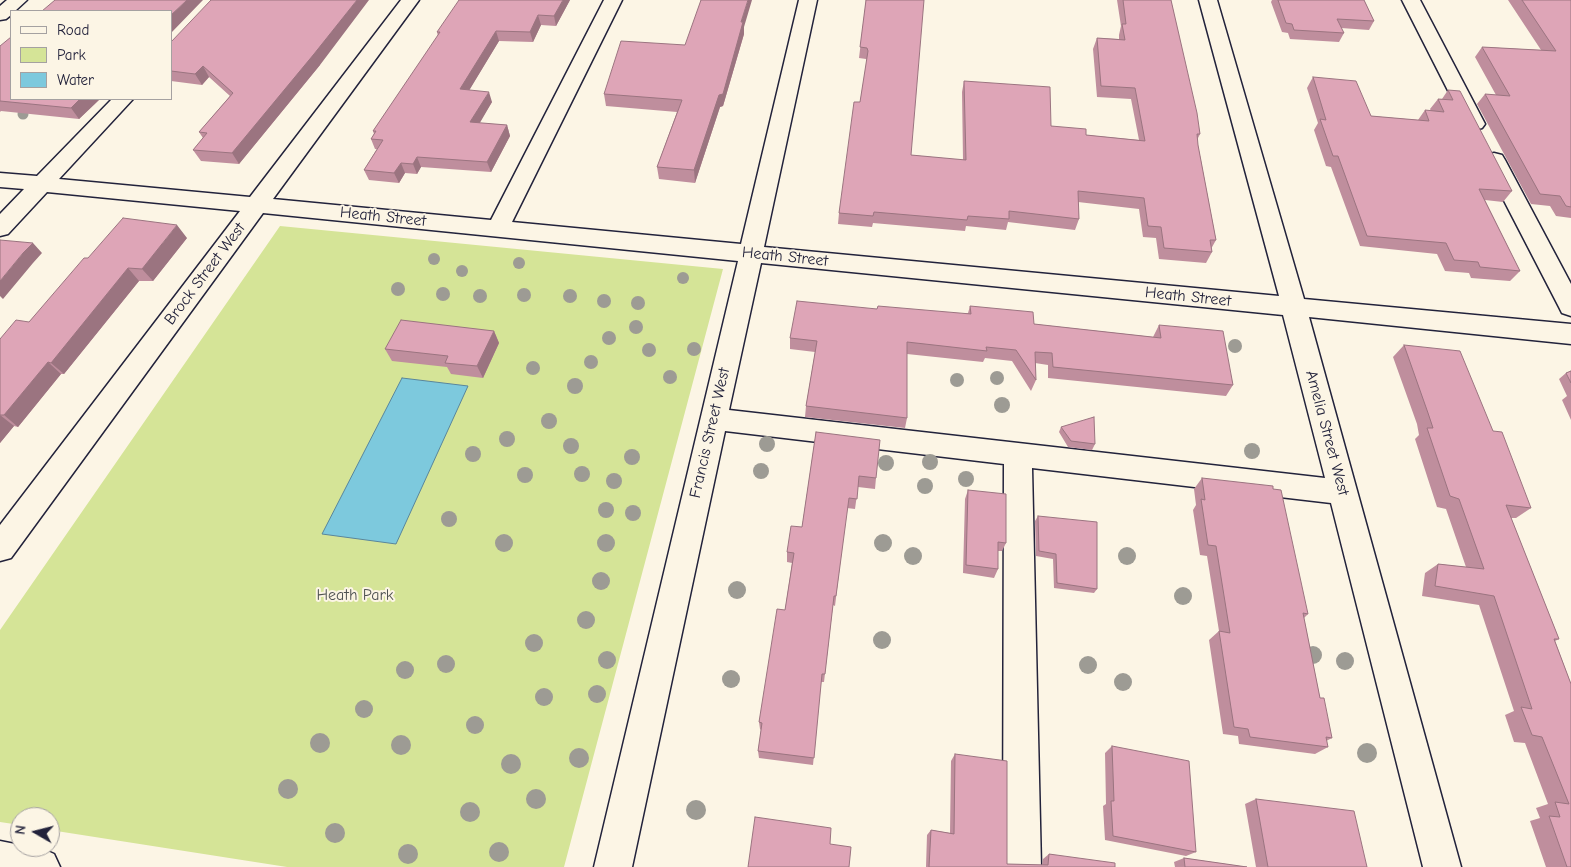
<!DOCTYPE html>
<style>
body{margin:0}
#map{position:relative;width:1571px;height:867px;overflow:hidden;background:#fcf5e5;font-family:"Comic Neue",sans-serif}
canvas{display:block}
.legend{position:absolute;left:10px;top:10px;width:162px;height:90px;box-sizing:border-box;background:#fcf5e5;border:1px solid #a5a1a1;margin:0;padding:6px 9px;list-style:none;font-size:15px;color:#22223b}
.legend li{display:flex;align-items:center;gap:10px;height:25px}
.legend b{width:25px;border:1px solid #a5a1a1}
.north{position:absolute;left:10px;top:807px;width:50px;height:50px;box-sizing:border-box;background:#fcf5e5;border:1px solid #a5a1a1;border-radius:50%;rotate:278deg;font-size:14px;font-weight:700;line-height:20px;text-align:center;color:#22223b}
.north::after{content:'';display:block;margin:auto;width:18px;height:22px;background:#22223b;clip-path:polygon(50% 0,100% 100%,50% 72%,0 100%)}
</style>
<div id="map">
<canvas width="1571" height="867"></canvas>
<ul class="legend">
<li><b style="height:6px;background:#fcf5e5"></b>Road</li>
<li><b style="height:14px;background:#d5e497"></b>Park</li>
<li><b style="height:14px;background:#7dc9dd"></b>Water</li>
</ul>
<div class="north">N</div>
</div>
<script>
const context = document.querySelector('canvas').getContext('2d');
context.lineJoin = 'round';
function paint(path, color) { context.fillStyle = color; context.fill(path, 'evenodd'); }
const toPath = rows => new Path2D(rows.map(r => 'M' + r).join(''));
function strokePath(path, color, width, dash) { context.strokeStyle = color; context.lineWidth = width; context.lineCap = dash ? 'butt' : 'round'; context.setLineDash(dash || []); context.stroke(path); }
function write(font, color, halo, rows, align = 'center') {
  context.font = font + ' "Comic Neue",sans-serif'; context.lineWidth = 4; context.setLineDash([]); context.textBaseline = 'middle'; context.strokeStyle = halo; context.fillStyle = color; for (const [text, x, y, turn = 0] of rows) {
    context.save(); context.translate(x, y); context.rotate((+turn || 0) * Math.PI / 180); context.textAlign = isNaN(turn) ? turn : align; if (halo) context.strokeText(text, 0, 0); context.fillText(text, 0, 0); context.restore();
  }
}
paint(toPath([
 [280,226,723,269,564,867,287,867,50,830,50,817,20,817,20,825,0,822,0,630]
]), '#d5e497');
const water = toPath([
 [402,378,468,386,396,544,322,534,402,378]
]);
paint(water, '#7dc9dd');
strokePath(water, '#59869c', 1);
const minor = toPath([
 [7,0,27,0,15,11,11,11,11,15,6,19,0,20,0,6,7,0],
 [401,0,419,0,273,199,491,220,604,0,622,0,512,222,741,244,799,0,817,0,764,247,1279,296,1199,0,1217,0,1304,299,1571,324,1571,344,1309,317,1461,867,1423,867,1331,503,1032,468,1041,867,1003,867,1004,464,725,431,632,867,594,867,738,261,263,213,11,558,0,561,0,525,240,211,47,192,8,234,0,236,0,214,24,189,0,187,0,173,37,176,112,99,133,99,59,179,250,197,401,0],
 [761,263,1283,315,1325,478,729,410,761,263],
 [1402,0,1420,0,1485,124,1482,128,1475,130,1468,128,1465,124,1402,0],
 [1494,153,1502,155,1505,160,1571,284,1571,316,1562,313,1559,307,1483,160,1486,155,1494,153],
 [0,841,20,845,20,847,41,848,54,854,60,867,0,867,0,841]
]);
strokePath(minor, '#22223b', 3);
paint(minor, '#fcf5e5');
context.fillStyle = '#9d9b94';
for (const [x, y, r] of [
 [23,114,5.5],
 [434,259,6],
 [519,263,6],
 [462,271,6],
 [683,278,6],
 [398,289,7],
 [443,294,7],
 [524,295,7],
 [480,296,7],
 [570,296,7],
 [604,301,7],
 [638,303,7],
 [636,327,7],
 [609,338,7],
 [1235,346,7],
 [694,349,7],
 [649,350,7],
 [591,362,7],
 [533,368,7],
 [670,377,7],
 [997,378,7],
 [957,380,7],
 [575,386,8],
 [1002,405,8],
 [549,421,8],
 [507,439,8],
 [767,444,8],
 [571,446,8],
 [1252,451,8],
 [473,454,8],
 [632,457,8],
 [930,462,8],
 [886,463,8],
 [761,471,8],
 [582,474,8],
 [525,475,8],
 [966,479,8],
 [614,481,8],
 [925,486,8],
 [606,510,8],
 [633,513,8],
 [449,519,8],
 [504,543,9],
 [606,543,9],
 [883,543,9],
 [913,556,9],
 [1127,556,9],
 [601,581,9],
 [737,590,9],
 [1183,596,9],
 [586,620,9],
 [882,640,9],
 [534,643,9],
 [1313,655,9],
 [607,660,9],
 [1345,661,9],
 [446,664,9],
 [1088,665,9],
 [405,670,9],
 [731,679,9],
 [1123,682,9],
 [597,694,9],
 [544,697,9],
 [364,709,9],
 [475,725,9],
 [320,743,10],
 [401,745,10],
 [1367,753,10],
 [579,758,10],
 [511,764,10],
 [288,789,10],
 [536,799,10],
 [696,810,10],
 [470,812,10],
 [335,833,10],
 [499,852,10],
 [408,854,10]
]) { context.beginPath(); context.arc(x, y, r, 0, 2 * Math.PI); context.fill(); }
paint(toPath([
 [570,0,556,26,541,25,533,42,499,41,469,90,492,102,479,123,507,125,510,136,491,172,421,167,417,174,405,173,399,183,369,180,364,170,377,149,375,149,371,139,374,134,373,131,438,36,437,32],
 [866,0,911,155,963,160,962,92,964,81,1051,126,1086,135,1139,140,1131,99,1097,97,1093,49,1097,38,1119,39,1119,35,1121,26,1117,0,1171,0,1200,134,1197,140,1198,145,1216,240,1211,249,1212,252,1206,263,1159,259,1156,238,1143,237,1139,209,1078,202,1079,219,1075,230,1008,222,1006,230,966,226,965,231,873,223,872,227,838,224,839,213,860,102,867,60,866,59,859,58],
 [1272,0,1364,0,1374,21,1369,30,1341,28,1344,33,1339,42,1290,39,1288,33,1282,32,1271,2],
 [1508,0,1571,0,1571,218,1556,216,1550,206,1531,204,1477,104,1485,94,1496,95,1475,57,1482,47,1541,50],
 [744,27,744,34,723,106,720,107,695,183,659,179,657,167,677,112,606,106,604,94,685,45],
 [171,42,320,65,239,164,201,161,193,150,203,138,199,132,230,96,209,77,202,85,171,81],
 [0,46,11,99,100,99,79,119,1,111,0,112],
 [1313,77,1371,116,1418,120,1425,110,1431,111,1430,109,1438,99,1442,99,1448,90,1512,191,1503,202,1485,200,1520,271,1510,281,1471,278,1469,273,1445,271,1437,254,1360,246,1331,167,1326,166,1314,130,1318,123,1307,88],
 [187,238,153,281,139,281,64,374,61,374,18,427,14,426,0,443,0,339,29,322,88,258],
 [970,306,1034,324,1153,337,1159,325,1233,385,1226,396,1048,378,1048,365,1035,363,1036,380,1031,391,1012,361,985,358,983,362,907,354,907,418,905,428,805,417,806,406,815,352,790,349,790,338,968,313],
 [494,331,499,343,483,378,451,374,447,367,392,361,385,349],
 [1404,345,1493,431,1531,508,1516,518,1511,518,1559,639,1555,641,1571,684,1571,867,1546,867,1530,821,1540,818,1536,808,1548,804,1525,743,1514,742,1505,715,1514,711,1479,605,1422,596,1425,573,1438,564,1466,567,1446,509,1437,507,1415,439,1419,435,1417,424,1393,357],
 [1571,371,1571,420,1562,400,1567,396,1559,379,1566,373],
 [1061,427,1095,444,1092,450,1068,447,1059,432],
 [816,432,876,478,875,489,858,487,855,509,847,508,835,606,833,605,824,682,821,682,813,765,759,758,758,751,761,730,760,729,759,722,785,610,792,563,787,562,787,552,802,527],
 [1202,478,1308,614,1304,618,1320,698,1332,738,1326,741,1328,747,1315,754,1239,744,1238,736,1223,734,1209,640,1219,631,1207,556,1200,555,1193,510,1196,505,1194,489],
 [968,490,1006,543,1002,551,998,551,998,569,994,578,963,573,965,499],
 [1038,516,1097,589,1094,593,1054,588,1053,559,1036,556,1035,521],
 [1112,746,1196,852,1186,856,1105,840,1103,806,1106,804,1105,753],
 [955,754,1007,864,1042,865,1043,859,1049,854,1115,867,926,867,927,835,931,830,950,833,951,761],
 [1256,799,1367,867,1256,867,1245,804],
 [1184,858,1247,867,1175,867,1174,862]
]), '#bf8e9d');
paint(toPath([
 [187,0,203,0,171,33,171,15],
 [357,0,369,0,320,65,239,164,232,153],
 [563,0,570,0,556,26,554,16],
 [748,0,752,0,744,27,744,34,723,106,720,107,695,183,694,170],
 [538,15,541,25,533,42,530,32],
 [496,31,499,41,464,99,460,89],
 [203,66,209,77,202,85,195,74],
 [489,92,492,102,474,133,470,122],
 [80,99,100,99,79,119,71,108],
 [507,125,510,136,491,172,487,162],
 [417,157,421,167,417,174,413,164],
 [401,163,405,173,399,183,394,173],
 [177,225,187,238,153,281,142,269],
 [33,243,42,253,33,263,3,299,0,296,0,281,23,253],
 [128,268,139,281,64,374,51,363],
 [494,331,499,343,483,378,477,366],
 [48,362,61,374,18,427,4,415],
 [0,415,14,426,0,443]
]), '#9b7480');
const building = toPath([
 [55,0,187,0,171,15,171,11,42,11,55,0],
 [211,0,357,0,314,54,232,153,193,150,207,133,199,132,233,93,203,66,195,74,171,71,171,42,211,0],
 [459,0,563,0,554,16,538,15,530,32,496,31,460,89,489,92,470,122,507,125,487,162,417,157,413,164,401,163,394,173,364,170,383,140,371,139,376,131,373,131,440,32,437,32,459,0],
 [701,0,748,0,741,22,743,22,723,94,719,95,694,170,657,167,682,100,604,94,621,41,685,45,701,0],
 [866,0,924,0,911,155,966,160,964,81,1050,87,1051,126,1086,129,1086,135,1145,141,1135,88,1101,86,1097,38,1125,40,1122,24,1126,24,1123,0,1171,0,1197,113,1200,134,1197,134,1198,145,1216,240,1210,240,1212,252,1164,248,1161,227,1148,226,1144,198,1078,191,1079,219,1009,211,1009,219,968,216,967,220,874,212,873,216,839,213,854,102,860,102,868,51,867,48,860,47,866,0],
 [1278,0,1364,0,1374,21,1337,19,1344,33,1294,30,1292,24,1286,23,1278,0],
 [1522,0,1571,0,1571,207,1566,206,1560,196,1540,194,1485,94,1510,96,1482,47,1556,51,1522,0],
 [11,37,11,99,80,99,71,108,0,101,0,46,11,37],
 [1313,77,1356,81,1371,116,1429,121,1425,110,1444,112,1438,99,1453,100,1448,90,1460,91,1512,191,1479,189,1520,271,1480,267,1478,262,1454,260,1446,243,1367,236,1338,156,1333,156,1320,119,1326,120,1313,77],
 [123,218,177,225,142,269,128,268,51,363,48,362,4,415,0,415,0,339,16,320,29,322,84,258,88,258,123,218],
 [0,240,33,243,23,253,0,281,0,240],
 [797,301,877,309,878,306,971,314,970,306,1033,312,1034,324,1161,338,1159,325,1223,331,1233,385,1053,367,1052,353,1035,352,1036,380,1016,350,986,347,987,351,907,342,907,418,806,406,817,341,790,338,797,301],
 [401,320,494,331,477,366,445,363,448,356,385,349,401,320],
 [1404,345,1460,351,1493,431,1502,432,1531,508,1506,505,1559,639,1554,639,1571,684,1571,867,1567,867,1549,816,1560,817,1555,802,1569,804,1542,737,1532,735,1521,707,1532,709,1494,596,1435,586,1438,564,1484,569,1459,499,1450,496,1427,428,1433,428,1428,413,1404,345],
 [1571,371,1571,383,1566,373,1571,371],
 [1094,417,1095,444,1071,441,1061,427,1094,417],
 [816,432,880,440,876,478,859,476,857,499,849,498,836,596,834,596,825,674,822,674,814,758,758,751,762,723,759,722,777,609,785,610,794,553,787,552,791,526,802,527,816,432],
 [1202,478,1273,486,1273,489,1281,490,1308,614,1303,613,1320,698,1324,698,1332,738,1326,737,1328,747,1250,737,1248,729,1234,727,1219,631,1230,633,1216,546,1208,545,1201,499,1205,500,1202,478],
 [968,490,1006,494,1006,543,998,542,998,569,966,565,968,490],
 [1038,516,1097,522,1097,589,1057,583,1056,554,1039,551,1038,516],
 [1112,746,1189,761,1196,852,1113,836,1111,801,1114,801,1112,746],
 [955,754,1007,761,1007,864,1048,865,1049,854,1115,863,1115,867,929,867,931,830,954,834,955,754],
 [1256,799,1354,811,1367,867,1268,867,1256,799],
 [755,817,831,828,830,844,851,847,849,867,748,867,755,817],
 [1184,858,1247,867,1185,867,1184,858]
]);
paint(building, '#dea5b7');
strokePath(building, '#9b7480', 1);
write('16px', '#22223b', '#fcf5e5', [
 ["Heath Street",383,217,6],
 ["Heath Street",785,257,6],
 ["Brock Street West",205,274,-53],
 ["Heath Street",1188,297,6],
 ["Francis Street West",710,433,-77],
 ["Amelia Street West",1327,433,75]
]);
write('16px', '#4f5252', '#fcf5e5', [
 ["Heath Park",355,595]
]);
</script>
